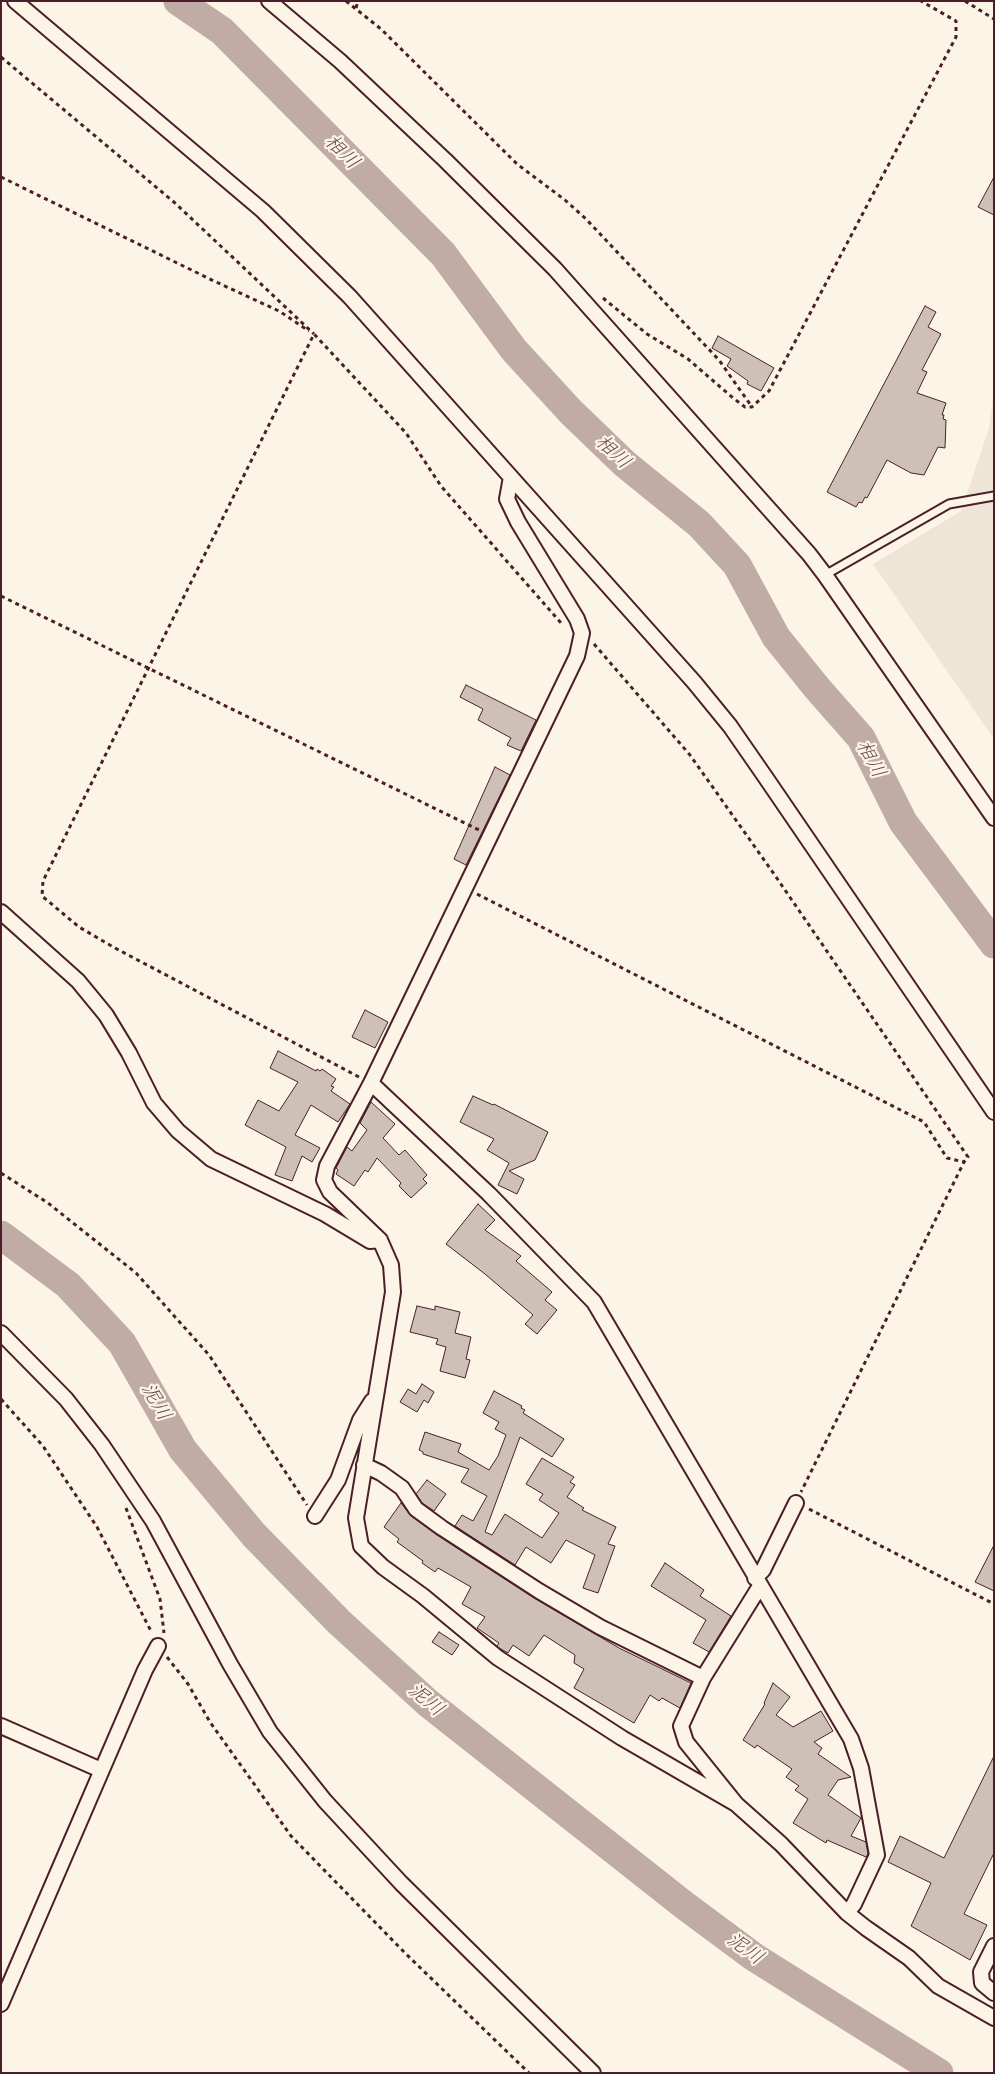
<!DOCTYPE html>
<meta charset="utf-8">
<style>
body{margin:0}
#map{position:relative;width:995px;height:2074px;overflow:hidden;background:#fcf5e5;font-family:"Comic Neue",sans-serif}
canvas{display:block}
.frame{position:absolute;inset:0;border:2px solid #4a1f2b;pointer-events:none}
</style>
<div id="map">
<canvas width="995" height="2074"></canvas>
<div class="frame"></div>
</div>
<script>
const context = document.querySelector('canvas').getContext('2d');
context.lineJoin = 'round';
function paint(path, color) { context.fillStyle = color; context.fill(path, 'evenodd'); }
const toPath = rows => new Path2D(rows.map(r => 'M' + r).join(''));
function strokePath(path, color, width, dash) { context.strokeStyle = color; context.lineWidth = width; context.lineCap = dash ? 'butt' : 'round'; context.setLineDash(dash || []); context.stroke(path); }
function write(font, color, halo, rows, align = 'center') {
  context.font = font + ' "Comic Neue","Klee One",sans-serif'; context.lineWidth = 4.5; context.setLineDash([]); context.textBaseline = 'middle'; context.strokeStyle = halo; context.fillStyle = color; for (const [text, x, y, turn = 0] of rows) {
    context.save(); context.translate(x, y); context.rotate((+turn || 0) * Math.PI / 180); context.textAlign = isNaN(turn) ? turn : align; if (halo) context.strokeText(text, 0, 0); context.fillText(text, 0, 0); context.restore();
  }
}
paint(toPath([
 [994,390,994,739,873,564,961,511,989,428]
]), '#eee5d7');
strokePath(toPath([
 [178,1,222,31,443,254,514,350,571,412,625,464,699,524,737,565,776,637,817,688,861,738,903,822,994,944],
 [1,1235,68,1285,122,1343,183,1450,254,1535,339,1622,428,1703,684,1905,754,1957,939,2073]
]), '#c0aca5', 29);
const building = toPath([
 [994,177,994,215,978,207,994,177],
 [925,306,936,312,928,327,941,334,922,370,927,372,917,393,946,403,942,415,944,415,943,419,946,420,945,448,938,447,924,475,911,473,887,460,867,498,865,497,862,503,859,502,856,507,827,492,925,306],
 [718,336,774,368,761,391,747,384,748,381,727,366,731,359,712,348,718,336],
 [466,685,536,720,521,751,507,745,511,738,478,720,483,709,460,697,466,685],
 [495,767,510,775,466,865,454,859,495,767],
 [365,1010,388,1022,375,1048,352,1037,365,1010],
 [278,1051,316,1071,317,1069,320,1071,322,1069,336,1079,331,1086,334,1087,331,1091,350,1104,338,1122,311,1105,295,1135,320,1148,312,1162,302,1156,292,1181,275,1175,286,1147,245,1125,258,1100,279,1111,298,1082,270,1068,278,1051],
 [473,1096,493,1105,494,1104,548,1132,535,1160,509,1171,524,1179,517,1194,498,1185,509,1163,487,1150,494,1139,460,1122,473,1096],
 [371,1102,395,1124,383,1138,399,1155,405,1150,427,1175,423,1179,427,1183,411,1198,399,1186,401,1183,377,1158,368,1172,365,1170,354,1186,336,1174,338,1170,336,1168,347,1147,352,1151,367,1130,360,1123,371,1102],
 [478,1204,495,1220,485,1230,521,1256,516,1261,552,1292,545,1300,557,1310,537,1334,525,1324,533,1315,485,1274,446,1244,478,1204],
 [417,1306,435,1310,435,1306,460,1312,455,1333,471,1337,466,1359,470,1360,465,1378,440,1371,446,1347,436,1344,438,1339,410,1332,417,1306],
 [422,1384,434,1392,428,1403,424,1400,417,1412,400,1402,408,1389,416,1394,422,1384],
 [494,1391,522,1406,521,1408,525,1410,523,1413,564,1439,552,1457,520,1437,485,1532,492,1535,505,1514,542,1538,559,1513,539,1500,543,1494,526,1484,542,1458,574,1477,570,1482,575,1485,567,1497,584,1508,582,1510,616,1527,608,1544,615,1546,598,1593,583,1588,595,1555,566,1540,551,1563,526,1547,515,1565,455,1526,462,1515,473,1521,487,1496,461,1482,469,1469,423,1454,423,1452,419,1450,425,1432,461,1444,458,1452,489,1470,498,1456,506,1435,495,1429,499,1422,483,1413,494,1391],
 [427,1480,446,1494,434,1511,422,1503,416,1494,427,1480],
 [401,1503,411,1516,437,1535,534,1598,619,1648,691,1683,680,1708,662,1698,659,1701,650,1695,634,1723,574,1688,584,1669,574,1663,575,1655,544,1635,529,1656,513,1645,508,1653,499,1648,497,1646,499,1643,477,1628,485,1617,462,1604,471,1587,438,1568,435,1572,422,1563,423,1561,397,1542,399,1539,384,1527,401,1503],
 [994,1545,994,1591,975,1582,994,1545],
 [665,1563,704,1590,700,1596,731,1616,709,1652,693,1643,706,1620,651,1586,665,1563],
 [439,1632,459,1645,452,1655,432,1642,439,1632],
 [773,1683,790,1697,776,1715,793,1727,821,1711,833,1731,814,1742,822,1748,818,1754,851,1777,838,1780,828,1795,861,1818,851,1836,866,1842,868,1854,866,1857,827,1840,826,1843,793,1823,808,1799,795,1790,799,1786,786,1777,792,1769,757,1745,755,1748,743,1740,765,1704,764,1703,773,1683],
 [994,1756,994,1853,964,1914,987,1925,970,1960,911,1926,931,1883,888,1862,900,1836,944,1858,994,1756]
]);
paint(building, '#cfc0b7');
strokePath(building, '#4a1f2b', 1);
const service = toPath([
 [825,575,949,504,994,496]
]);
const minor = toPath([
 [15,1,263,211,350,297,694,682,730,726,766,778,994,1112],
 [269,1,340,61,445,160,555,269,809,554,825,575,994,818],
 [511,477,507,499,518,522,577,619,582,633,577,656,371,1083,327,1166,324,1180,330,1192,380,1240,391,1265,393,1292,356,1518,361,1546,383,1567,423,1596,498,1658,622,1738,736,1804],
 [1,912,78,981,106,1015,129,1053,154,1103,178,1131,211,1159,325,1214,370,1241,380,1240],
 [371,1083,489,1194,594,1302,851,1739,861,1768,877,1855,854,1904,847,1913],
 [1,1333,66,1399,102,1445,153,1521,230,1664,270,1732,325,1801,401,1883,593,2073],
 [364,1465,381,1473,402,1488,416,1509,442,1528,539,1591,600,1627,703,1678],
 [315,1516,338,1480,360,1420,372,1401],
 [755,1578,763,1570,796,1503],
 [760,1586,703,1678,681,1726,686,1742,736,1804,781,1844,847,1913,866,1928,909,1958,938,1986,994,2018],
 [1,1726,101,1770],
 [994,1946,981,1972,982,1983,994,1993],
 [1,2004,145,1670,158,1646]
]);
strokePath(service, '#4a1f2b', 11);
strokePath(minor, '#4a1f2b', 18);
strokePath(toPath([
 [346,1,381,29,517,164,565,200,586,219,719,360,752,407],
 [965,1,994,19],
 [356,8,358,1],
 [1,57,175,203,314,334],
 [1,177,214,281,279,311,309,331],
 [603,298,647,334,688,359,733,398,745,407,752,407,769,391,956,37,956,21,921,1],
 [1,596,479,830],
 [594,644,690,755,774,874,968,1157,964,1162],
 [477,894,924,1122,947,1158,964,1162,801,1492],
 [359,1077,115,948,79,927,42,896,43,881,314,334,406,433,441,486,561,623],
 [1,1173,48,1203,136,1273,209,1355,307,1505],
 [1,1399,43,1446,97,1527,152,1633],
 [126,1508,160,1599,164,1633],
 [809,1509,994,1604],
 [167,1657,188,1684,210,1722,291,1836,405,1953,529,2073]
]), '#4a1f2b', 3, [4, 4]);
strokePath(service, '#fcf5e5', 7);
strokePath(minor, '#fcf5e5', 14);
write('italic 20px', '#6d4950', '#fcf5e5', [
 ["相川",342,152,45],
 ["相川",613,452,43],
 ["相川",871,759,62],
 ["泥川",156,1402,60],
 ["泥川",426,1700,40],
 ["泥川",745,1949,36]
]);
</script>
